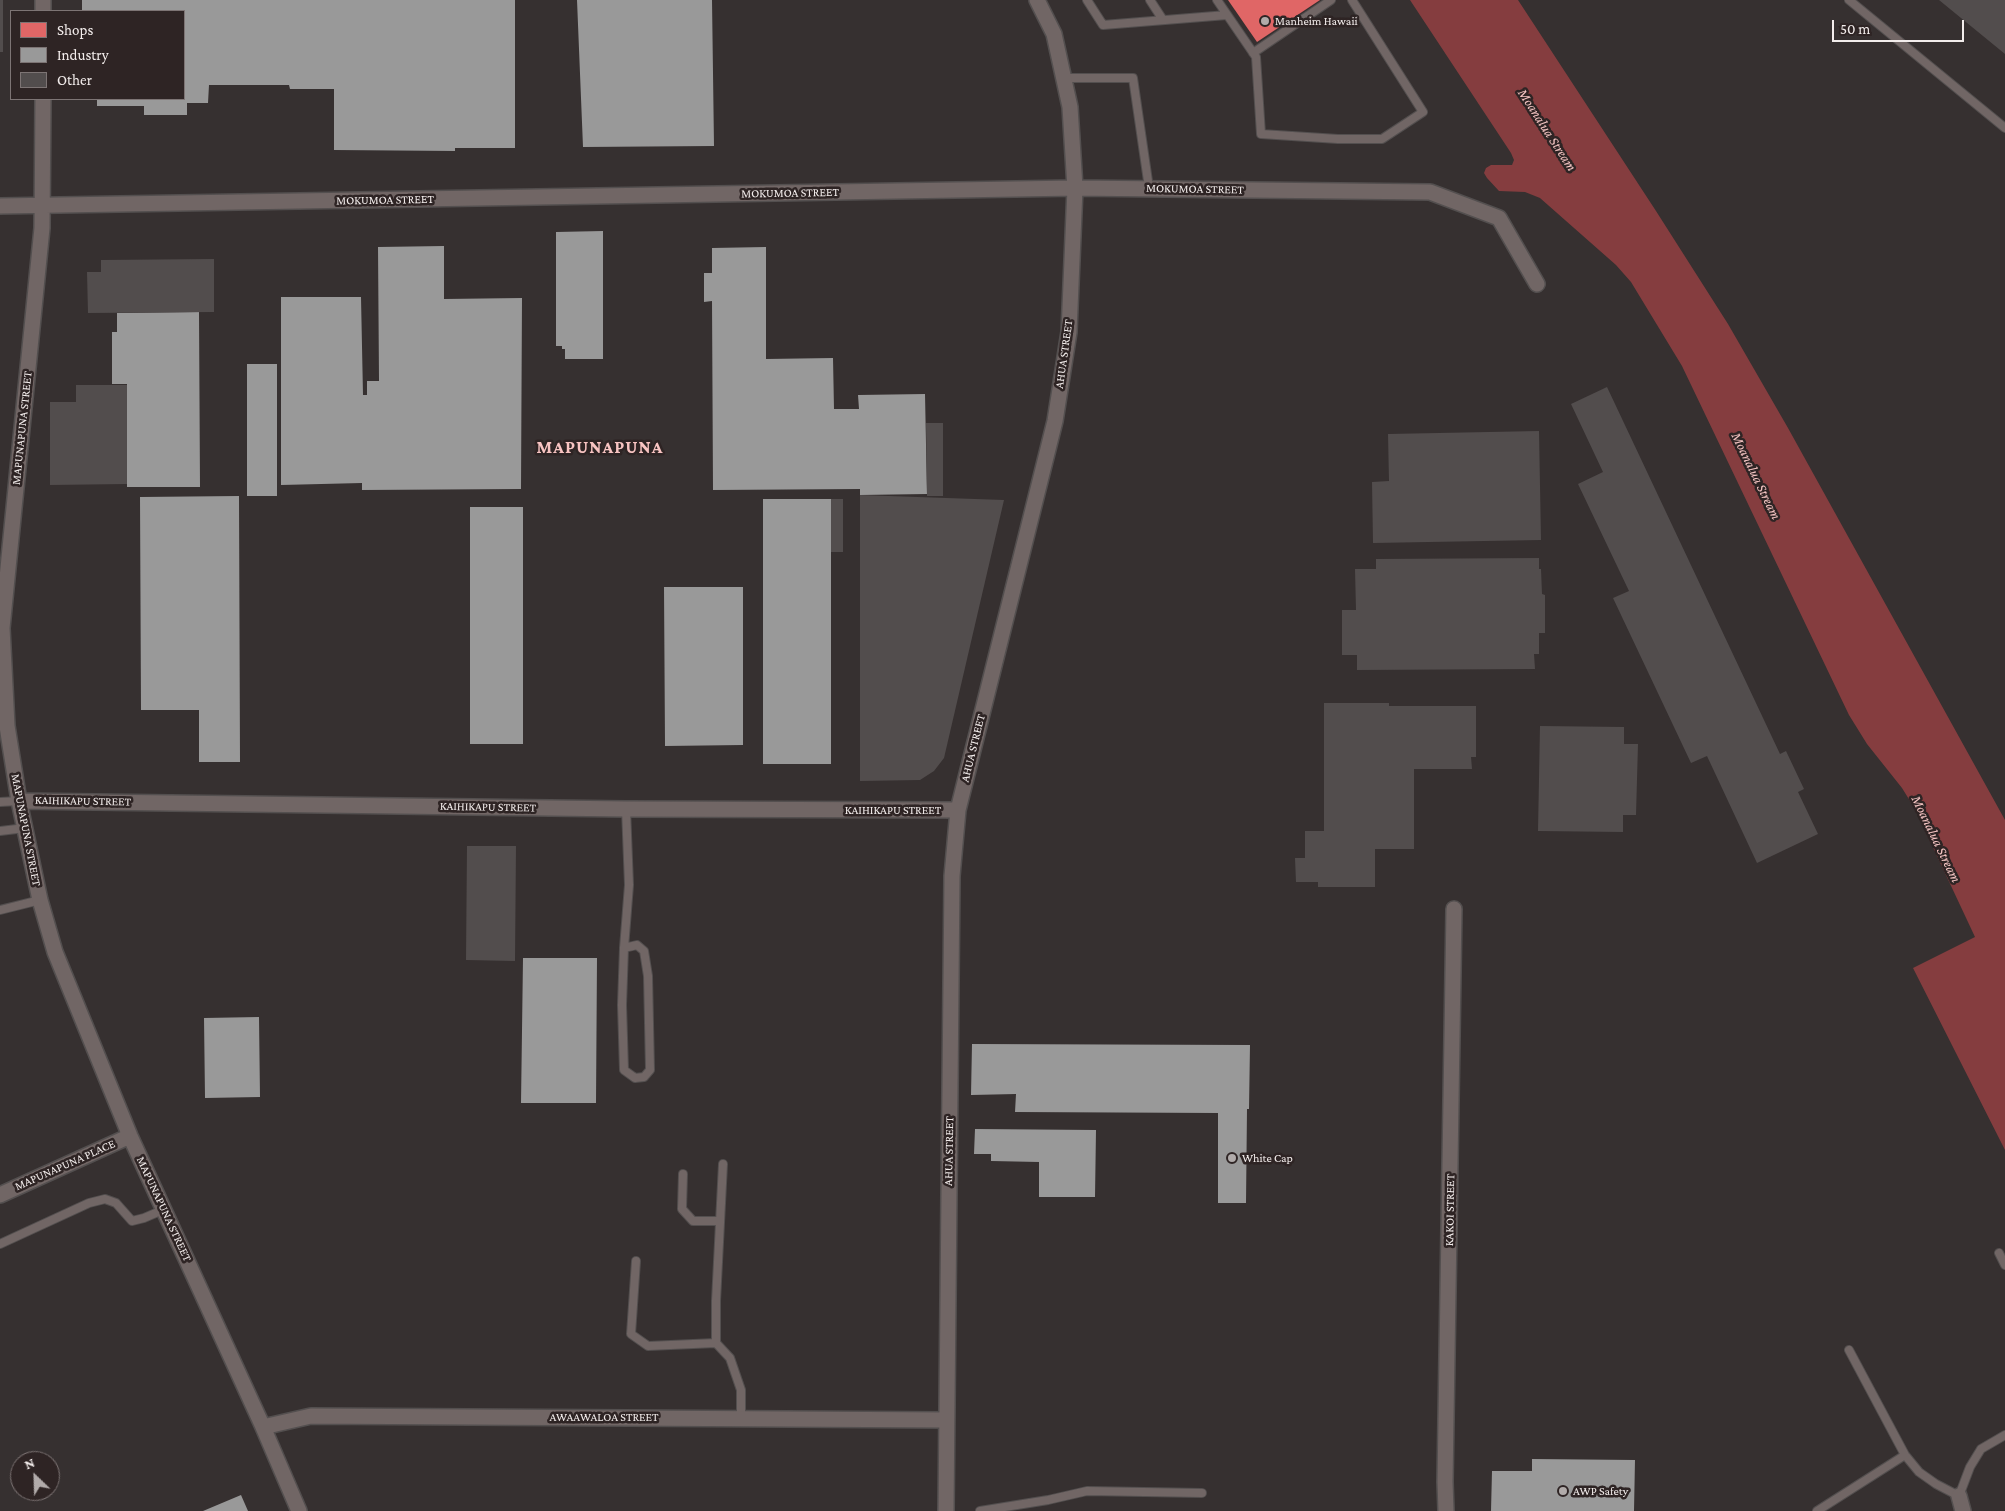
<!DOCTYPE html>
<style>
body{margin:0}
#map{position:relative;width:2005px;height:1511px;overflow:hidden;background:#363030;font-family:"Crimson Pro",serif}
canvas{display:block}
.legend{position:absolute;left:10px;top:10px;width:175px;height:90px;box-sizing:border-box;background:#2e2424;border:1px solid #7d7474;margin:0;padding:6px 9px;list-style:none;font-size:15px;color:#f3edec}
.legend li{display:flex;align-items:center;gap:10px;height:25px}
.legend b{width:25px;border:1px solid #7d7474}
.north{position:absolute;left:10px;top:1451px;width:50px;height:50px;box-sizing:border-box;background:#2e2424;border:1px solid #7d7474;border-radius:50%;rotate:336deg;font-size:14px;font-weight:700;line-height:20px;text-align:center;color:#f3edec}
.north::after{content:'';display:block;margin:auto;width:18px;height:22px;background:#b1abaa;clip-path:polygon(50% 0,100% 100%,50% 72%,0 100%)}
.scale{position:absolute;left:1832px;top:20px;width:132px;height:22px;box-sizing:border-box;border:2px solid #f3edec;border-top:0;padding-left:6px;font-size:15px;line-height:18px;white-space:nowrap;color:#f3edec;-webkit-text-stroke:4px #2e2424;paint-order:stroke}
</style>
<div id="map">
<canvas width="2005" height="1511"></canvas>
<ul class="legend">
<li><b style="height:14px;background:#e06666"></b>Shops</li>
<li><b style="height:14px;background:#999"></b>Industry</li>
<li><b style="height:14px;background:#524d4d"></b>Other</li>
</ul>
<div class="north">N</div>
<div class="scale">50 m</div>
</div>
<script>
const context = document.querySelector('canvas').getContext('2d');
context.lineJoin = 'round';
function paint(path, color) { context.fillStyle = color; context.fill(path, 'evenodd'); }
const toPath = rows => new Path2D(rows.map(r => 'M' + r).join(''));
function strokePath(path, color, width, dash) { context.strokeStyle = color; context.lineWidth = width; context.lineCap = dash ? 'butt' : 'round'; context.setLineDash(dash || []); context.stroke(path); }
function write(font, color, halo, rows, align = 'center') {
  context.font = font + ' "Crimson Pro",serif'; context.lineWidth = 5; context.setLineDash([]); context.textBaseline = 'middle'; context.strokeStyle = halo; context.fillStyle = color; for (const [text, x, y, turn = 0] of rows) {
    context.save(); context.translate(x, y); context.rotate((+turn || 0) * Math.PI / 180); context.textAlign = isNaN(turn) ? turn : align; if (halo) context.strokeText(text, 0, 0); context.fillText(text, 0, 0); context.restore();
  }
}
paint(toPath([
 [1410,0,1518,0,1656,211,1728,324,1788,428,2005,820,2005,1150,1913,968,1975,937,1915,809,1902,788,1867,744,1849,715,1682,366,1631,282,1616,265,1540,198,1525,192,1499,191,1487,178,1484,173,1486,168,1491,165,1512,165,1514,160,1511,153]
]), '#853d3f');
paint(toPath([
 [1228,0,1320,0,1257,42]
]), '#e06666');
paint(toPath([
 [82,0,515,0,515,148,455,148,455,151,334,150,334,89,290,89,289,85,209,85,208,103,187,103,187,115,144,115,144,106,97,106,97,99,184,99,184,11,82,11],
 [577,0,712,0,714,146,583,147],
 [603,231,603,359,565,359,565,349,562,349,562,346,556,346,556,232],
 [444,246,444,299,522,298,521,489,362,490,362,483,281,485,281,297,361,297,363,395,367,395,367,381,379,381,378,247],
 [766,247,766,359,833,358,834,409,859,409,858,395,925,394,927,494,860,495,860,489,713,490,712,301,704,302,704,273,712,273,712,248],
 [199,312,200,487,127,487,127,384,112,384,112,332,117,332,117,313],
 [247,364,277,364,277,496,247,496],
 [239,496,240,762,199,762,199,710,141,710,140,497],
 [763,499,831,499,831,764,763,764],
 [470,507,523,507,523,744,470,744],
 [664,587,743,587,743,745,665,746],
 [523,958,597,958,596,1103,521,1103],
 [259,1017,260,1097,205,1098,204,1018],
 [972,1044,1250,1045,1249,1109,1247,1109,1246,1203,1218,1203,1218,1113,1015,1112,1016,1094,971,1095],
 [975,1129,1096,1130,1095,1197,1039,1197,1039,1162,991,1161,991,1154,974,1154],
 [1532,1459,1635,1460,1634,1511,1491,1511,1492,1471,1532,1471],
 [241,1495,248,1511,203,1511]
]), '#999');
paint(toPath([
 [0,0,3,0,3,52,0,52],
 [1939,0,2005,0,2005,54],
 [214,259,214,312,88,313,87,272,101,272,101,260],
 [76,385,127,385,127,484,50,485,50,402,76,402],
 [1607,387,1780,754,1786,751,1804,789,1798,792,1818,834,1757,863,1707,756,1691,763,1613,598,1629,591,1578,484,1603,472,1571,404],
 [926,423,943,423,943,496,927,496],
 [1539,431,1541,540,1373,543,1372,482,1389,481,1388,434],
 [860,495,1004,500,944,758,934,771,920,780,860,781],
 [831,499,843,499,843,552,831,552],
 [1539,558,1539,569,1541,569,1542,594,1545,595,1545,633,1539,633,1539,654,1534,654,1535,669,1357,670,1357,655,1342,655,1342,610,1356,610,1355,569,1376,569,1376,559],
 [1324,703,1389,703,1389,706,1476,706,1476,757,1471,757,1472,769,1414,769,1414,849,1375,849,1375,887,1318,887,1318,882,1296,882,1295,858,1305,858,1305,831,1324,831],
 [1540,726,1624,727,1624,744,1638,744,1636,815,1623,815,1623,832,1538,831],
 [467,846,516,846,515,961,466,960]
]), '#524d4d');
const service = toPath([
 [1087,0,1103,25,1227,15],
 [1150,0,1163,20],
 [1217,0,1256,57,1261,134,1338,139,1382,139,1423,112,1352,0],
 [1849,0,2005,128],
 [1253,53,1331,0],
 [1063,78,1133,78,1149,188],
 [0,802,19,801],
 [0,831,25,828],
 [0,910,40,900],
 [624,948,637,945,644,951,648,976,650,1070,644,1077,635,1078,624,1070,622,1005,624,948,629,885,626,809],
 [723,1164,716,1301,716,1343,730,1358,741,1390,741,1418],
 [683,1174,682,1209,693,1221,720,1221],
 [0,1244,89,1203,105,1199,116,1203,132,1221,144,1218,165,1209],
 [1999,1253,2005,1265],
 [636,1261,631,1334,648,1346,716,1343],
 [1849,1350,1905,1455,1919,1472,1936,1484,1959,1496,1970,1467,1981,1449,2005,1435],
 [980,1511,1048,1500,1087,1491,1202,1493],
 [1817,1511,1905,1455]
]);
const minor = toPath([
 [43,0,43,11],
 [43,99,42,228,2,628,7,726,19,801,40,900,55,952,130,1136,263,1427,299,1511],
 [0,206,1075,188,1430,192,1499,218,1537,284],
 [19,801,626,809,958,810],
 [0,1195,130,1136],
 [263,1427,311,1416,946,1420],
 [1959,1496,1963,1511],
 [946,1511,952,876,958,810,1055,421,1069,332,1075,188,1070,107,1054,34,1037,0],
 [1446,1511,1445,1482,1454,909]
]);
strokePath(service, '#534f4f', 10);
strokePath(minor, '#534f4f', 18);
strokePath(service, '#716665', 8);
strokePath(minor, '#716665', 15);
for (const [x, y, r, color] of [
 [1265,21,5,"#b1abaa"],
 [1232,1158,5,"#b1abaa"],
 [1563,1491,5,"#b1abaa"]
]) { const dot = new Path2D(); dot.arc(x, y, r, 0, 2 * Math.PI); context.fillStyle = color; context.fill(dot); strokePath(dot, '#2e2424', 2); }
write('12px', '#f3edec', '#2e2424', [
 ["Manheim Hawaii",1275,21],
 ["White Cap",1242,1158],
 ["AWP Safety",1573,1491]
], 'left');
write('12px', '#f3edec', '#2e2424', [
 ["MOKUMOA STREET",1195,189,1],
 ["MOKUMOA STREET",790,193,-1],
 ["MOKUMOA STREET",385,200,-1],
 ["AHUA STREET",1064,354,-82],
 ["MAPUNAPUNA STREET",22,428,-84],
 ["AHUA STREET",973,748,-76],
 ["KAIHIKAPU STREET",83,801,1],
 ["KAIHIKAPU STREET",488,807,1],
 ["KAIHIKAPU STREET",893,810],
 ["MAPUNAPUNA STREET",26,830,79],
 ["AHUA STREET",949,1151,-89],
 ["MAPUNAPUNA PLACE",65,1165,-24],
 ["MAPUNAPUNA STREET",164,1209,65],
 ["KAKOI STREET",1450,1210,-89],
 ["AWAAWALOA STREET",604,1417]
]);
write('italic 14px', '#f5c5c3', '#2e2424', [
 ["Moanalua Stream",1547,130,57],
 ["Moanalua Stream",1756,476,64],
 ["Moanalua Stream",1936,839,64]
]);
context.letterSpacing = '1px';
write('bold 18px', '#f8c4c2', '#2e2424', [
 ["MAPUNAPUNA",600,447]
]);
context.letterSpacing = '0px';
</script>
